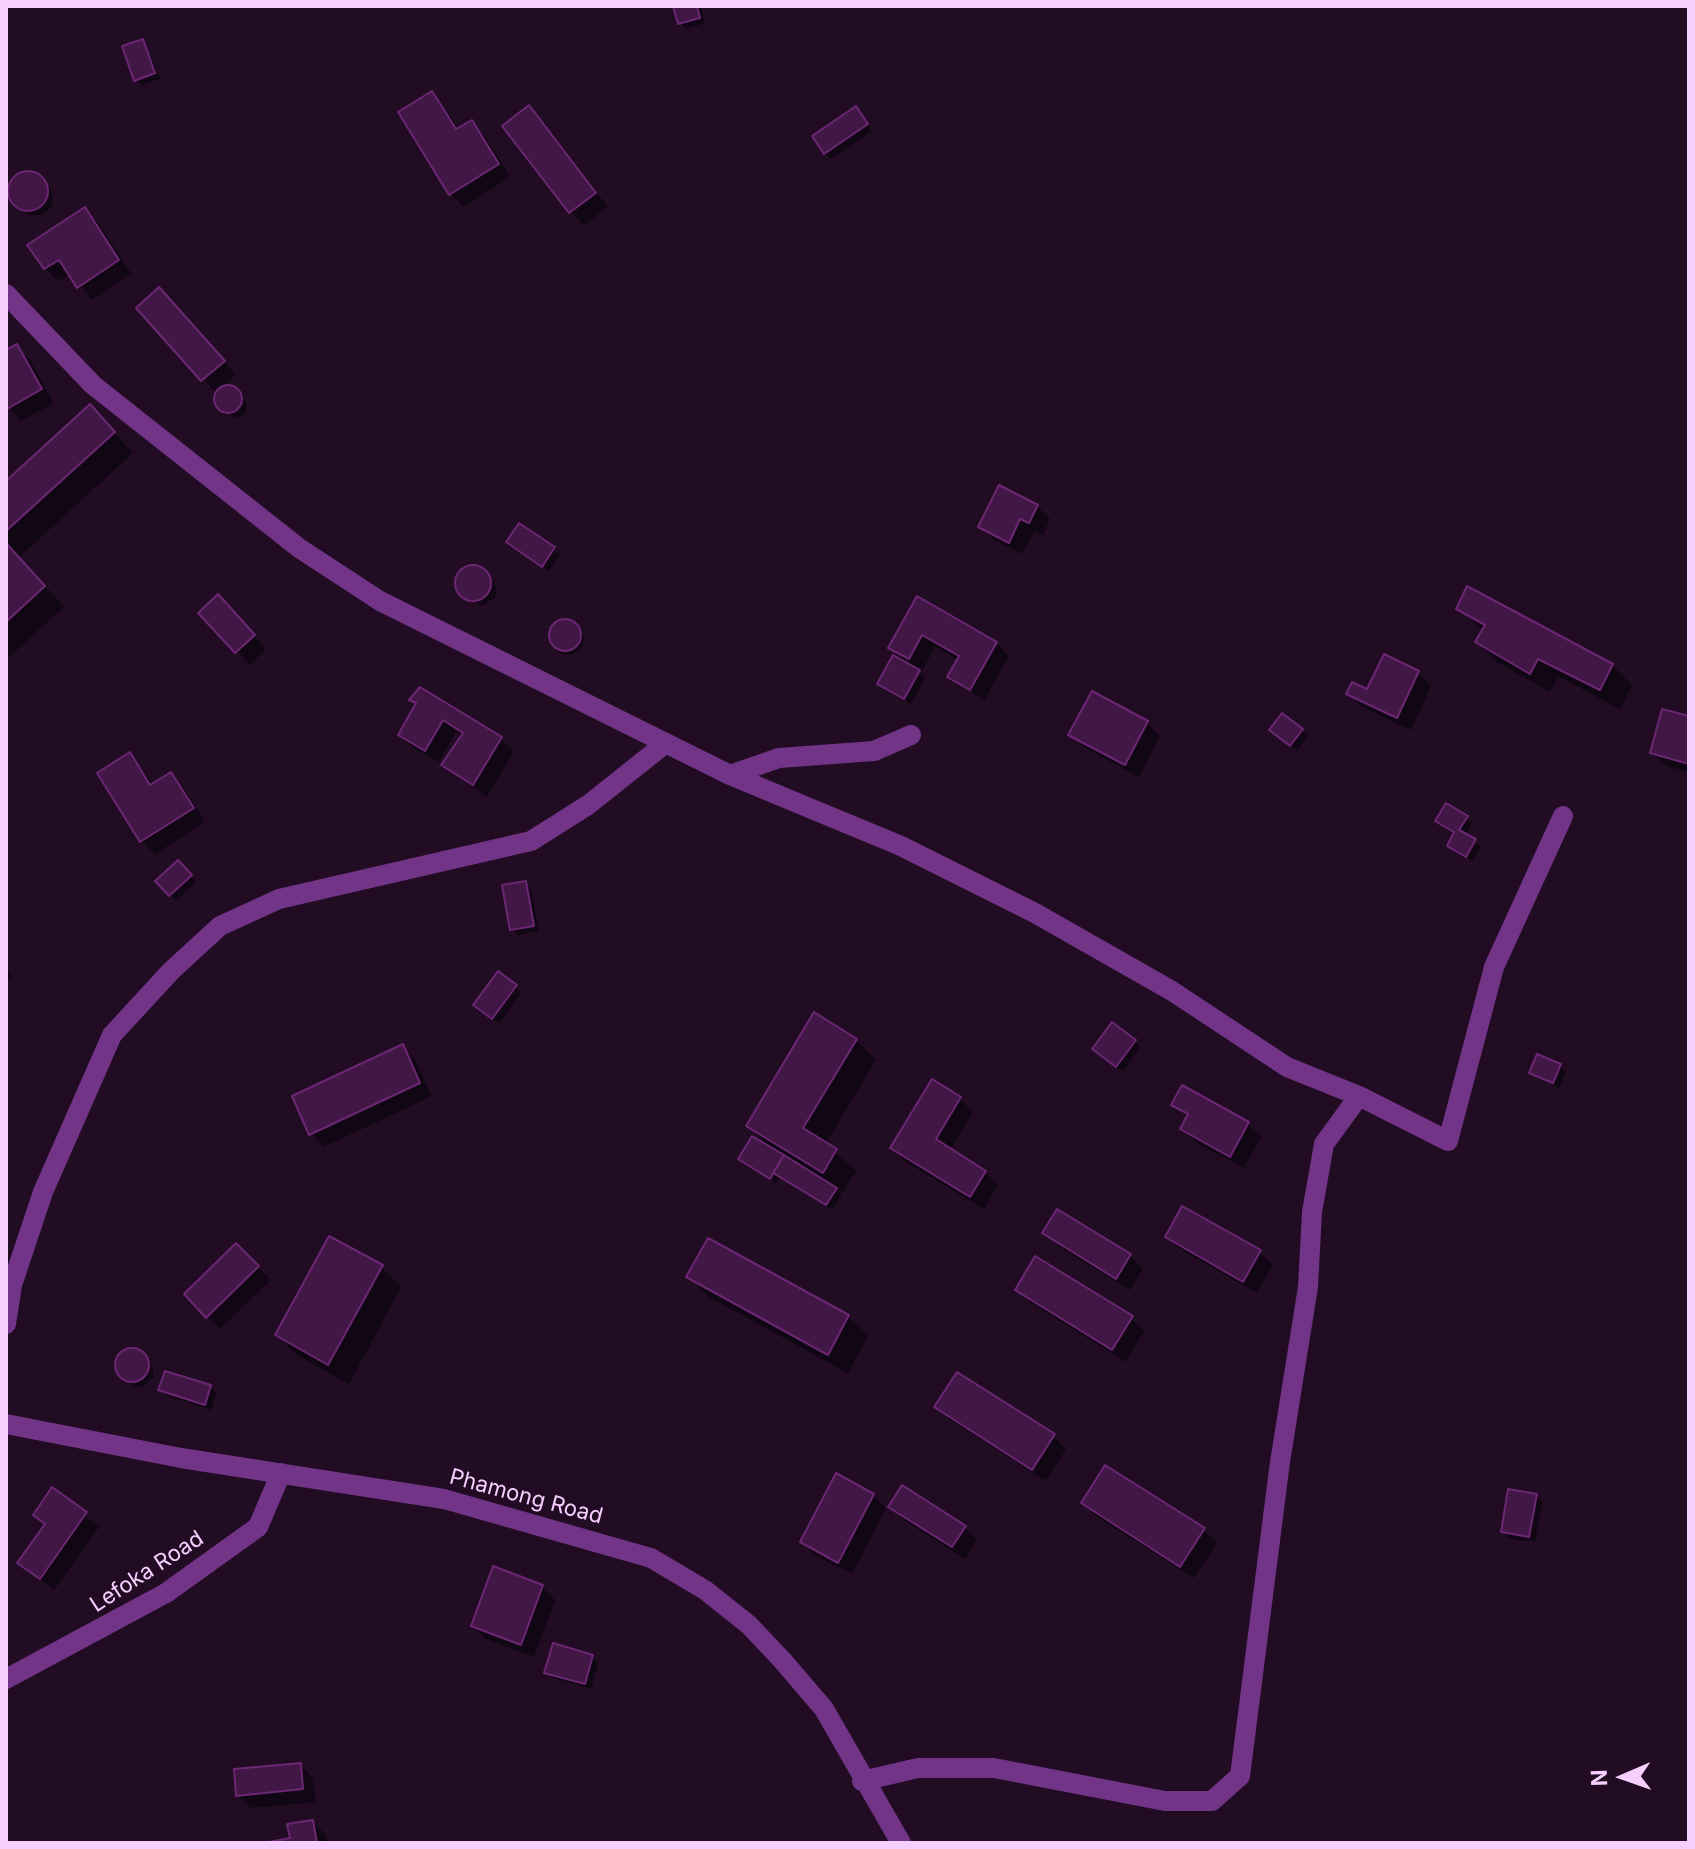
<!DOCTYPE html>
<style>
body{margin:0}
#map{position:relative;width:1695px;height:1849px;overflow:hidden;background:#210c24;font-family:Inter,sans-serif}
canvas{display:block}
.frame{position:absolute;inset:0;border:8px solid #f7cfff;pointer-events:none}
.north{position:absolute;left:1583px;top:1737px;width:80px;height:80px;-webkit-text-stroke:6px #210c24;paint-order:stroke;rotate:268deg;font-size:22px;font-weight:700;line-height:32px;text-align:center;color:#f7cfff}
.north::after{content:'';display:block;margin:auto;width:28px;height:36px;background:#f7cfff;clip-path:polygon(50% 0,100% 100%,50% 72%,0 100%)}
</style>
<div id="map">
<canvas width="1695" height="1849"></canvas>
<div class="frame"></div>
<div class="north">N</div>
</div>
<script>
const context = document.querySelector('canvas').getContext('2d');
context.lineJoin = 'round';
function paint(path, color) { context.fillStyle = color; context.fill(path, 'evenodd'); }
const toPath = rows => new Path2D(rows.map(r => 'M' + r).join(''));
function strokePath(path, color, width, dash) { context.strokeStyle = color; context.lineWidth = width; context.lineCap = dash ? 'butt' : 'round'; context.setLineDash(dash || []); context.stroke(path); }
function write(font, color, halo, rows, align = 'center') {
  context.font = font + ' Inter,sans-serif'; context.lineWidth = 6; context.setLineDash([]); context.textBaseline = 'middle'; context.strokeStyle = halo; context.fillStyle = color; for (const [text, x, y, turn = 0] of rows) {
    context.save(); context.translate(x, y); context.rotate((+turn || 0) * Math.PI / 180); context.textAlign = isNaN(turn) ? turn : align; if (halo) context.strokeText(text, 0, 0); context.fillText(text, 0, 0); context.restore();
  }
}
paint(toPath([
 [675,6,700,6,705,23,686,29,680,23],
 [143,41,157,70,137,78],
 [158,74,160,79,142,85,138,81],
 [432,93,460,130,472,123,485,136,510,177,464,207,451,194],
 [529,108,608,207,584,225,571,212],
 [861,115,872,131,831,159,825,153],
 [34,173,52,190,53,205,43,215,29,215,11,199,11,185,20,174],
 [85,210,98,223,131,273,92,300,71,274,58,281,45,268],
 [172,303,236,375,223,386,236,389,247,404,245,413,237,418,222,409,216,401,218,395,139,308],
 [16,346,29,359,54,403,21,421,6,404,6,352],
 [109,427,133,453,19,557,64,607,6,660,6,484],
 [1037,506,1050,519,1043,535,1034,531,1022,554,994,540,980,527],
 [520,526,560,555,549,571,515,548],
 [470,567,485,571,497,588,495,598,481,606,464,596,457,581,461,571],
 [917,599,996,643,1009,656,984,701,950,676,959,660,935,647,922,671,914,667,925,678,911,704,879,683,907,664,891,648],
 [1458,608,1612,665,1632,685,1620,709,1559,677,1550,692,1497,662,1477,642,1484,631],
 [231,610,266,649,250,665,201,613],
 '552 639a16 16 0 1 1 32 0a16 16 0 1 1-32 0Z',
 [1385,657,1418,673,1431,686,1411,730,1362,707,1349,694,1368,692],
 [421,690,501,739,514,752,487,797,443,764,463,736,456,732,439,762,413,748,400,735,418,705,412,699],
 [1282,716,1308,736,1297,751,1277,735],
 [1689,718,1689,772,1666,766,1652,753],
 [1147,723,1160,736,1139,777,1084,747,1071,734],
 [130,754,154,785,171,775,184,788,205,822,155,854,142,841],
 [1466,817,1472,823,1465,835,1481,847,1473,861,1449,845,1455,834,1438,821],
 [178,863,196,882,177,901,158,881],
 [525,883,531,889,539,931,518,935,512,929],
 [6,968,12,977,6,981],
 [516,987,521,993,499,1023,482,1011],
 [856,1040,876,1060,825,1144,856,1171,843,1192,835,1188,842,1195,832,1210,780,1178,776,1183,740,1159,769,1146,748,1125],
 [1135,1041,1140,1047,1123,1071,1100,1055],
 [402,1047,415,1060,432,1096,324,1147,311,1133],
 [1560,1066,1566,1072,1559,1088,1532,1072],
 [1183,1087,1248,1124,1261,1137,1244,1168,1195,1142,1182,1128,1188,1118,1174,1104],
 [960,1099,973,1112,950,1150,985,1172,998,1185,984,1209,905,1161,892,1148],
 [1045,1233,1130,1256,1143,1269,1130,1290,1058,1246],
 [1167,1236,1259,1252,1273,1265,1257,1293,1180,1249],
 [236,1246,271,1280,220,1329,187,1295],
 [381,1267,401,1287,349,1384,297,1355,277,1335],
 [689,1277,848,1316,868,1336,848,1373,709,1297],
 [1017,1289,1131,1318,1144,1331,1126,1362,1030,1302],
 [129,1350,139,1352,153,1367,153,1377,143,1387,134,1386,118,1368,122,1355],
 [210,1387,216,1393,211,1410,167,1396,161,1390],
 [937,1407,1053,1436,1066,1449,1046,1481,950,1420],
 [53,1490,99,1527,54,1590,20,1562,46,1525,35,1515],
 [873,1495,886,1508,852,1574,815,1555,802,1542],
 [1536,1495,1542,1502,1535,1542,1509,1538,1503,1532],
 [1083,1503,1204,1530,1217,1543,1194,1578,1096,1516],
 [891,1507,964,1527,977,1540,965,1559,904,1520],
 [542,1587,555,1600,534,1657,486,1639,473,1626],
 [592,1657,598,1663,591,1689,553,1678,547,1672],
 [300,1765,313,1778,316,1802,251,1808,238,1795],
 [313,1822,326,1835,327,1843,275,1843,292,1840]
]), '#0007');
const building = toPath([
 [673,6,697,6,700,18,678,24,673,6],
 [143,39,155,73,134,81,122,46,143,39],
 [432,91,456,129,472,120,499,164,449,195,398,112,432,91],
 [529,105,596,193,569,213,502,126,529,105],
 [856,106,868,124,824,154,812,136,856,106],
 '8 191a20 20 0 1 1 40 0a20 20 0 1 1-40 0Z',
 [85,207,119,260,77,288,59,260,44,269,27,245,85,207],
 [159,287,225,361,201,381,136,308,159,287],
 [17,344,42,389,7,409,6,350,17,344],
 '214 399a14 14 0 1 1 28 0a14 14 0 1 1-28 0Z',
 [90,404,115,432,6,531,6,481,90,404],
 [999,485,1038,505,1029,523,1020,519,1009,543,978,527,999,485],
 [519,523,555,547,542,567,506,542,519,523],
 [6,543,45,586,6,622,6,543],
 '455 583a18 18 0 1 1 36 0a18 18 0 1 1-36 0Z',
 [1467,586,1613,664,1600,690,1538,659,1530,674,1475,642,1485,625,1456,609,1467,586],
 [218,594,255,635,235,653,198,613,218,594],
 [917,596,997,642,970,690,947,677,959,656,922,635,909,659,888,648,917,596],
 '549 635a16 16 0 1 1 32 0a16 16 0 1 1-32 0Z',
 [1384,654,1419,671,1397,718,1346,694,1352,682,1367,689,1384,654],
 [893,655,920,670,904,699,877,684,893,655],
 [420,687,502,737,473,785,441,765,463,733,443,720,425,751,398,735,416,703,409,700,420,687],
 [1092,691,1148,721,1125,765,1068,735,1092,691],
 [1662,709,1689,716,1689,764,1650,753,1662,709],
 [1282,713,1303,729,1290,746,1269,730,1282,713],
 [130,752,150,785,171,772,194,808,140,842,97,773,130,752],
 [1446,803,1468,816,1459,830,1476,839,1466,857,1447,846,1454,832,1435,821,1446,803],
 [178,860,192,875,169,896,155,881,178,860],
 [526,881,534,926,510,930,502,885,526,881],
 [498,971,517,985,492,1019,473,1005,498,971],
 [814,1012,857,1039,803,1128,837,1149,823,1173,746,1126,814,1012],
 [1112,1022,1136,1040,1116,1067,1092,1049,1112,1022],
 [403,1044,420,1083,309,1135,292,1096,403,1044],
 [1537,1054,1561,1064,1553,1083,1529,1073,1537,1054],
 [932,1079,961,1097,936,1139,986,1171,970,1197,890,1148,932,1079],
 [1182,1085,1249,1122,1230,1157,1180,1129,1188,1114,1171,1105,1182,1085],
 [752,1136,784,1155,770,1179,738,1159,752,1136],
 [784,1155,837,1188,826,1205,773,1173,784,1155],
 [1182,1206,1261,1250,1243,1282,1165,1237,1182,1206],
 [1057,1209,1131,1254,1116,1279,1042,1233,1057,1209],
 [329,1236,383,1265,328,1365,275,1335,329,1236],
 [708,1238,849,1315,828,1355,686,1277,708,1238],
 [236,1243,259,1266,206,1318,184,1294,236,1243],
 [1035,1256,1133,1316,1112,1350,1015,1290,1035,1256],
 '115 1365a17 17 0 1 1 34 0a17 17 0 1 1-34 0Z',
 [165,1371,211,1385,205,1405,158,1390,165,1371],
 [957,1372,1055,1434,1032,1470,934,1407,957,1372],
 [1105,1465,1205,1528,1180,1567,1081,1503,1105,1465],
 [836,1473,874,1494,838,1563,800,1542,836,1473],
 [902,1485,966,1526,952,1547,888,1507,902,1485],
 [52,1487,87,1512,40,1579,17,1563,45,1524,33,1515,52,1487],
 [1508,1489,1537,1494,1529,1537,1501,1532,1508,1489],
 [493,1566,543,1585,521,1645,471,1626,493,1566],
 [553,1643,593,1655,585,1684,544,1673,553,1643],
 [301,1763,303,1789,236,1796,234,1769,301,1763],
 [313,1820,317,1843,264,1843,290,1838,287,1824,313,1820]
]);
paint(building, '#421746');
strokePath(building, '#6c2773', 2);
strokePath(toPath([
 [6,294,93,385,299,548,380,601,730,775,901,846,1035,913,1172,991,1287,1067,1359,1096,1448,1141,1494,967,1563,816],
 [730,775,779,758,874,751,911,735],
 [6,1324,12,1285,43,1192,112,1035,171,971,220,926,279,899,531,841,588,805,666,743],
 [6,1424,181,1458,444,1499,651,1558,705,1590,749,1625,783,1661,824,1709,901,1843],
 [6,1679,166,1593,258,1527,281,1473],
 [862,1781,918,1768,994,1768,1165,1801,1212,1801,1240,1776,1280,1462,1308,1287,1312,1212,1324,1144,1359,1096]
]), '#713486', 20);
write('22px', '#f7cfff', '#210c24', [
 ["Phamong Road",526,1497,15],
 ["Lefoka Road",147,1572,-33]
]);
</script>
